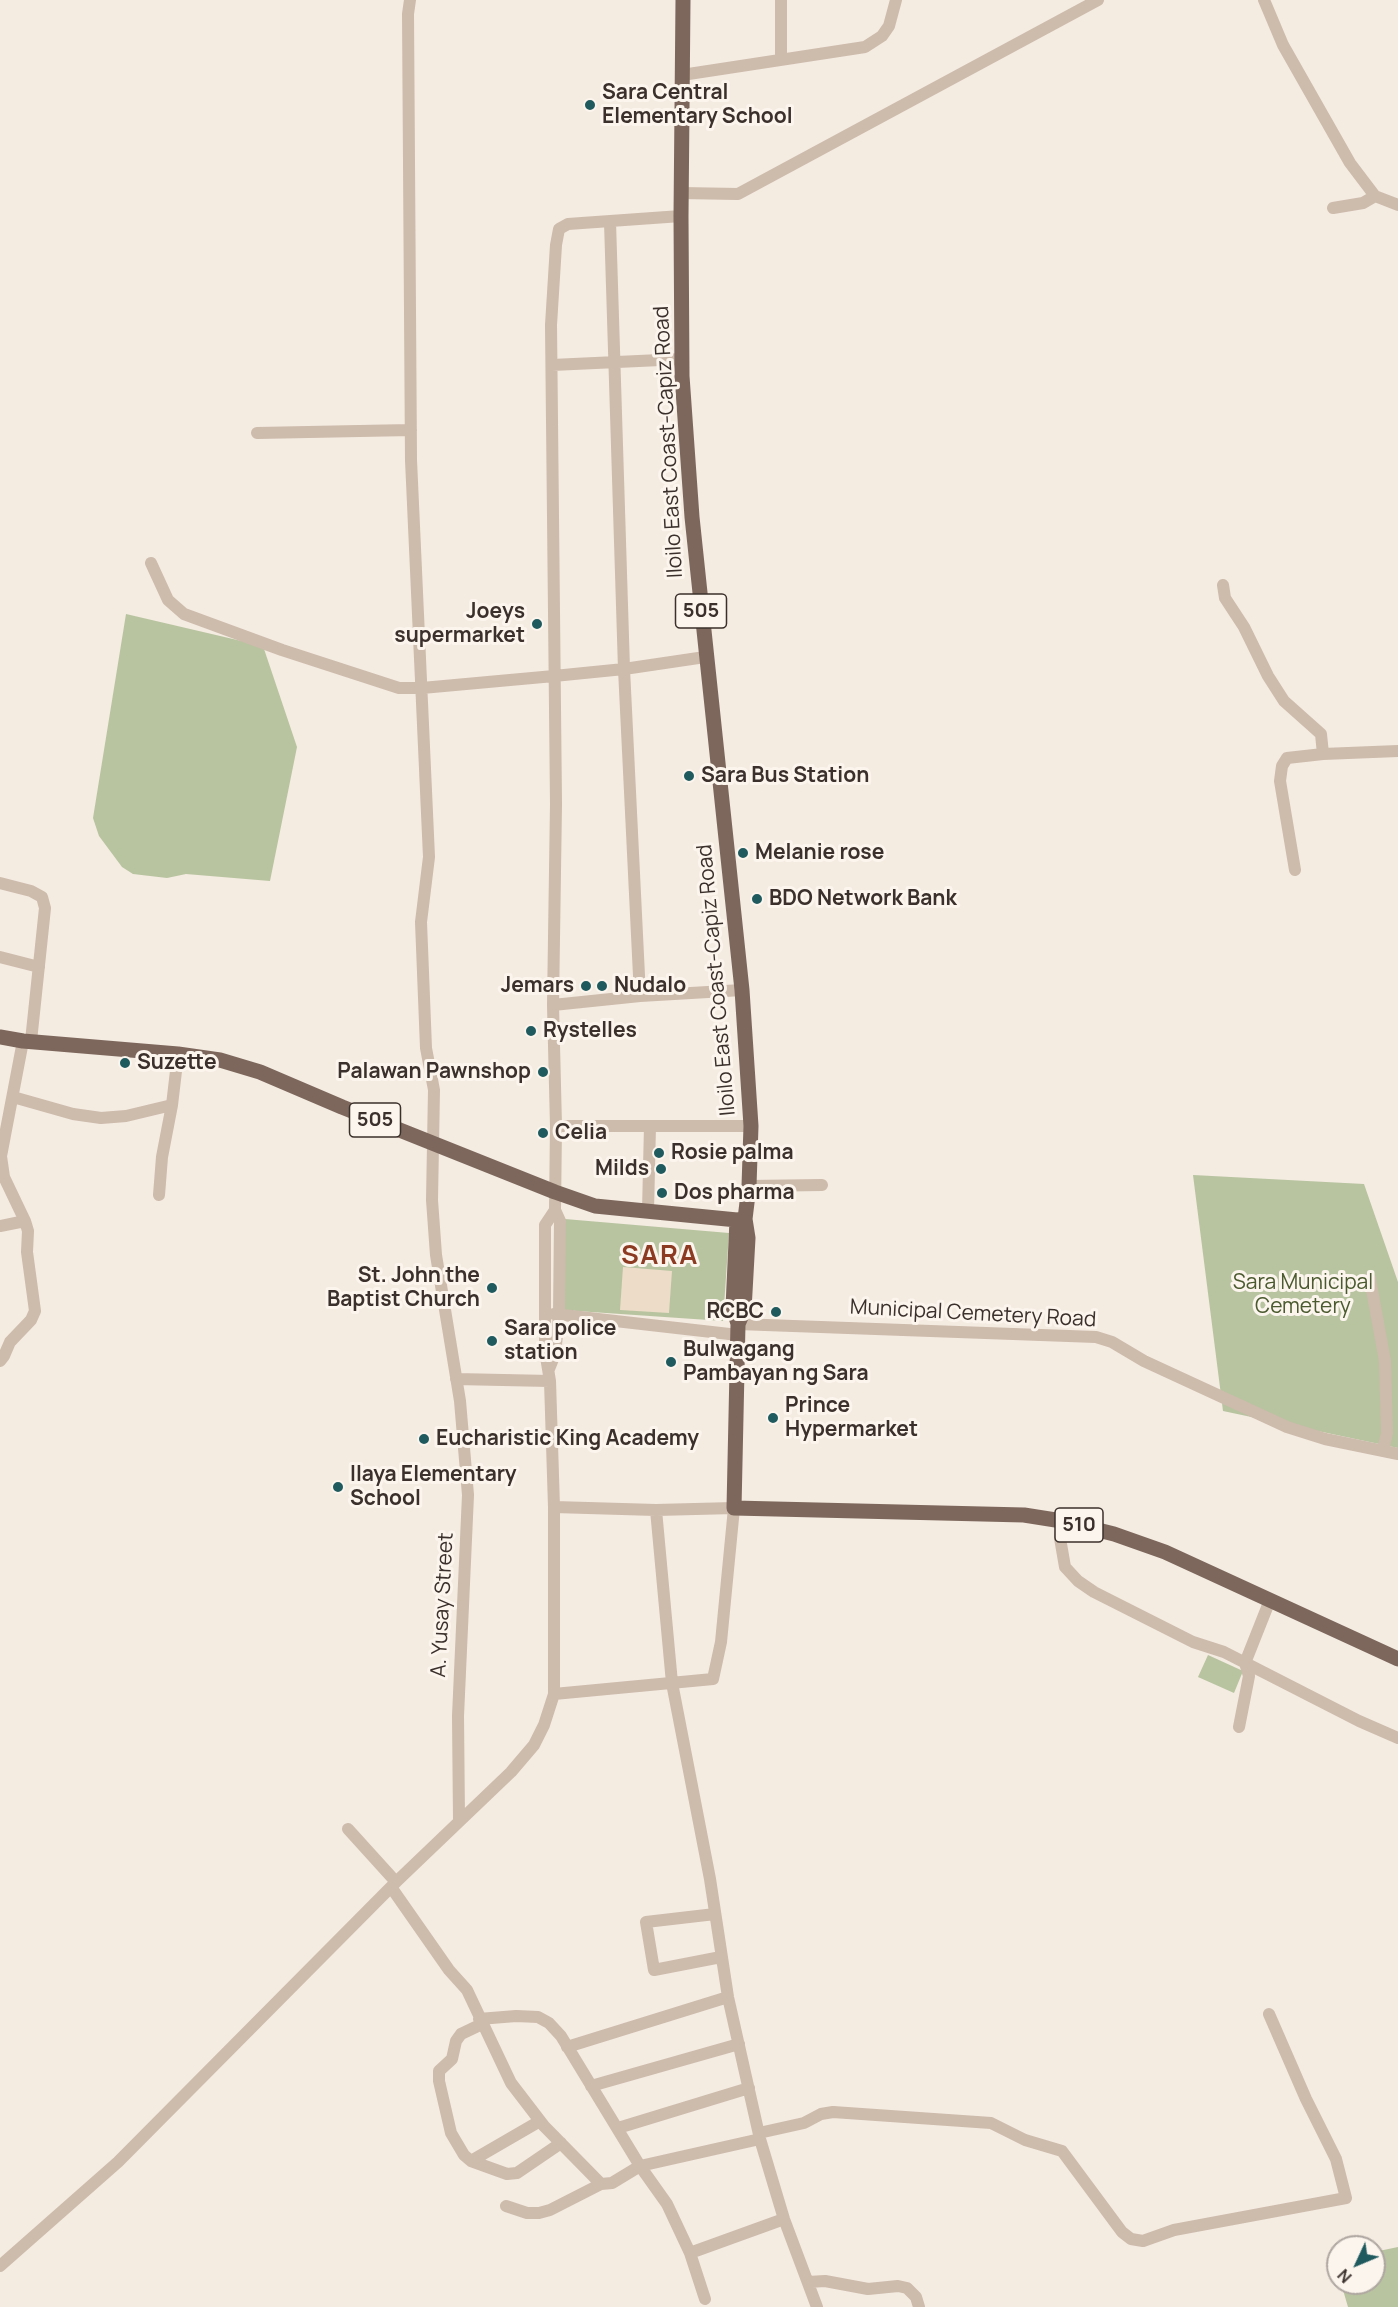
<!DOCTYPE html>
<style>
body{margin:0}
#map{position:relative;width:1398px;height:2307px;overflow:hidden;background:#f4ebe1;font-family:Manrope,sans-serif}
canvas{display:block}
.north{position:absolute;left:1326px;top:2235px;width:60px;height:60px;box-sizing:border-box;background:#fbf5ee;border:2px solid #aea6a0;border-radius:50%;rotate:226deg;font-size:16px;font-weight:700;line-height:24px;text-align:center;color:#3b302b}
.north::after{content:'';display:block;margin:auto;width:21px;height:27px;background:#1f5a5e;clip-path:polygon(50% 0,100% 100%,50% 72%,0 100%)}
</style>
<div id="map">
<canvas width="1398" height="2307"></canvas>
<div class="north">N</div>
</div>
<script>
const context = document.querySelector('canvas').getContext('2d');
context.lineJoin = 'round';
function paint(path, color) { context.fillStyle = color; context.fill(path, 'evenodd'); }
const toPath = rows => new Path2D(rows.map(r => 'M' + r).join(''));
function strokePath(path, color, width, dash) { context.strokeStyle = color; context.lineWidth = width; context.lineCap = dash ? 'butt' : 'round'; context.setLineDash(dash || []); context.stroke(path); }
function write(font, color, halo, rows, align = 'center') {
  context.font = font + ' Manrope,sans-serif'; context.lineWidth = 6; context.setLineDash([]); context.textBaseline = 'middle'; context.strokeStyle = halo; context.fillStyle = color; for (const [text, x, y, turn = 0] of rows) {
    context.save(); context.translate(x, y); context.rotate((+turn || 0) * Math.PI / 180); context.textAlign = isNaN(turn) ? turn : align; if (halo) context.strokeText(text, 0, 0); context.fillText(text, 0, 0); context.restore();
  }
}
paint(toPath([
 [126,614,263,646,297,747,270,881,186,874,167,878,133,874,122,867,99,836,93,818],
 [1193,1175,1364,1184,1398,1282,1398,1448,1223,1411],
 [565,1219,729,1233,723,1321,562,1310],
 [1208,1655,1243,1671,1234,1693,1198,1677],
 [1398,2247,1398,2307,1348,2307,1341,2283,1374,2283,1374,2252]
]), '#b8c4a0');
paint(toPath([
 [623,1267,672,1271,669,1313,620,1310]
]), '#ecdcc8');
strokePath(toPath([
 [410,0,408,14,411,460,429,857,421,922,426,1048,434,1090,432,1200,436,1255,460,1401,468,1495,458,1716,459,1820],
 [1264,0,1283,45,1350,163,1375,196,1398,205],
 [781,60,781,0],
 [682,75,865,47,882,36,889,26,896,0],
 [681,193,738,194,1098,0],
 [1333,208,1363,203,1375,196],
 [610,222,624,669,640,996],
 [552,365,682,359],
 [257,433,411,430],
 [151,563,168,600,184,614,282,650,399,688,422,688,554,676,624,669,705,657],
 [1223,585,1225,598,1244,627,1268,676,1284,701,1321,734,1323,754],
 [1295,870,1280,781,1282,766,1287,758,1323,754,1398,751],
 [0,883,31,891,42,897,45,908,31,1041],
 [0,957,39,967],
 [553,1005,640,996,742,990],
 [13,1097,73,1114,101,1118,126,1116,172,1105],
 [556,1126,751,1126],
 [749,1186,822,1185],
 [159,1195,162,1157,172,1105,178,1054],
 [648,1211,650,1126],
 [0,1226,25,1221],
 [1370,1279,1385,1361,1387,1433,1383,1450],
 [554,1314,738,1335],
 [738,1324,1096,1337,1112,1342,1144,1361,1287,1427,1325,1439,1398,1454],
 [0,1361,4,1356,10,1342,31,1320,35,1311,27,1252,28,1231,25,1221,4,1177,1,1156,23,1041],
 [549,1369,555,1354,559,1316,560,1221,555,1210,556,1126,553,1005,556,804,551,325,556,245,559,229,568,224,681,216],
 [456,1379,550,1381],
 [554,1507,656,1510,734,1508,721,1642,713,1679,554,1694],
 [656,1510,672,1683,710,1879,728,1997,760,2139,784,2219,817,2307],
 [1062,1521,1060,1538,1065,1567,1078,1581,1094,1592,1193,1642,1224,1652,1359,1721,1398,1738],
 [1239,1727,1249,1676,1245,1663,1270,1600],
 [348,1829,396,1882],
 [391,1887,449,1970,467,1990,511,2083,544,2126,601,2184,612,2183,640,2166,760,2139],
 [715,1914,646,1922,654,1970,721,1957],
 [479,2019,516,2016,538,2017,549,2023,561,2036,640,2166,667,2204,690,2253,705,2299],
 [482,2024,461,2034,456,2041,452,2059,439,2071,439,2081,451,2133,464,2155,471,2161,507,2174,517,2173,561,2143],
 [567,2047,728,1997],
 [591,2086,739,2044],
 [618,2128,749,2088],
 [759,2133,804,2123,821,2114,833,2112,991,2123,1025,2140,1062,2151,1122,2232,1131,2239,1143,2241,1174,2230,1346,2198,1336,2159,1306,2099,1269,2014],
 [471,2161,540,2121],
 [506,2206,527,2213,539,2213,550,2210,601,2184],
 [690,2253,784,2219],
 [0,2266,118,2162,396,1882,511,1772,534,1745,544,1725,554,1694,554,1507,550,1381,545,1351,545,1225,555,1210],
 [808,2282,825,2281,868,2289,898,2286,907,2288,916,2297,919,2307]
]), '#cdbbac', 12);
strokePath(toPath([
 [683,0,681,216,682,376,692,517,742,990,751,1126,749,1186,745,1219,748,1238,744,1310,738,1324],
 [0,1037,23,1041,178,1054,220,1060,260,1072,342,1107,555,1192,595,1206,737,1220,745,1219],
 [737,1220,733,1307,738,1324,734,1508,1024,1515,1062,1521,1114,1534,1165,1552,1398,1659]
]), '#7d675c', 15);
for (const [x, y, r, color] of [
 [590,105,6,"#1f5a5e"],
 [537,624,6,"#1f5a5e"],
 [689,776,6,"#1f5a5e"],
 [743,853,6,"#1f5a5e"],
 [757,899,6,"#1f5a5e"],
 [586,986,6,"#1f5a5e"],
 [602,986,6,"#1f5a5e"],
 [531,1031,6,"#1f5a5e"],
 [125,1063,6,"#1f5a5e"],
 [543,1072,6,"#1f5a5e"],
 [543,1133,6,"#1f5a5e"],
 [659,1153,6,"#1f5a5e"],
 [661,1169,6,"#1f5a5e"],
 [662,1193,6,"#1f5a5e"],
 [492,1288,6,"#1f5a5e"],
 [776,1312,6,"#1f5a5e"],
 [492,1341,6,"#1f5a5e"],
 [671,1362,6,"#1f5a5e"],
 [773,1418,6,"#1f5a5e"],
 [424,1439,6,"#1f5a5e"],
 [338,1487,6,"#1f5a5e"]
]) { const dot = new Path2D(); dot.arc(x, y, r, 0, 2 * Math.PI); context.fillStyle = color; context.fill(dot); strokePath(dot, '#fbf5ee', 2); }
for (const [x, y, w] of [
 [701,611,51],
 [375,1120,51],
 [1079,1525,48]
]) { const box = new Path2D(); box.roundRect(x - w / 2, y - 17, w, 34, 4.5); context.fillStyle = '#fbf5ee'; context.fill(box); strokePath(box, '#3b302b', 1.5); }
write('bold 20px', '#3b302b', null, [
 ["505",701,611],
 ["505",375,1120],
 ["510",1079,1525]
]);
write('bold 21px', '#3b302b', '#fbf5ee', [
 ["Sara Central",602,93],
 ["Elementary School",602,117],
 ["Joeys",525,612,"right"],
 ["supermarket",525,636,"right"],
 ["Sara Bus Station",701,776],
 ["Melanie rose",755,853],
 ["BDO Network Bank",769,899],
 ["Jemars",574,986,"right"],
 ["Nudalo",614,986],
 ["Rystelles",543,1031],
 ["Suzette",137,1063],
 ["Palawan Pawnshop",531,1072,"right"],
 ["Celia",555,1133],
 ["Rosie palma",671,1153],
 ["Milds",649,1169,"right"],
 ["Dos pharma",674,1193],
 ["St. John the",480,1276,"right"],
 ["Baptist Church",480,1300,"right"],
 ["RCBC",764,1312,"right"],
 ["Sara police",504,1329],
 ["station",504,1353],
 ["Bulwagang",683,1350],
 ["Pambayan ng Sara",683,1374],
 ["Prince",785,1406],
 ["Hypermarket",785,1430],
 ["Eucharistic King Academy",436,1439],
 ["Ilaya Elementary",350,1475],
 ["School",350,1499]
], 'left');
write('21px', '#3b302b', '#fbf5ee', [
 ["Iloilo East Coast-Capiz Road",669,442,-93],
 ["Iloilo East Coast-Capiz Road",717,980,-95],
 ["Municipal Cemetery Road",973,1314,3],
 ["A. Yusay Street",443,1605,-87]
]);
write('21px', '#4a5a2e', '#fbf5ee', [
 ["Sara Municipal",1303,1283],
 ["Cemetery",1303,1307]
]);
context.letterSpacing = '1.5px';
write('bold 27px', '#8c3b22', '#fbf5ee', [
 ["SARA",660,1256]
]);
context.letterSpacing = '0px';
</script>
